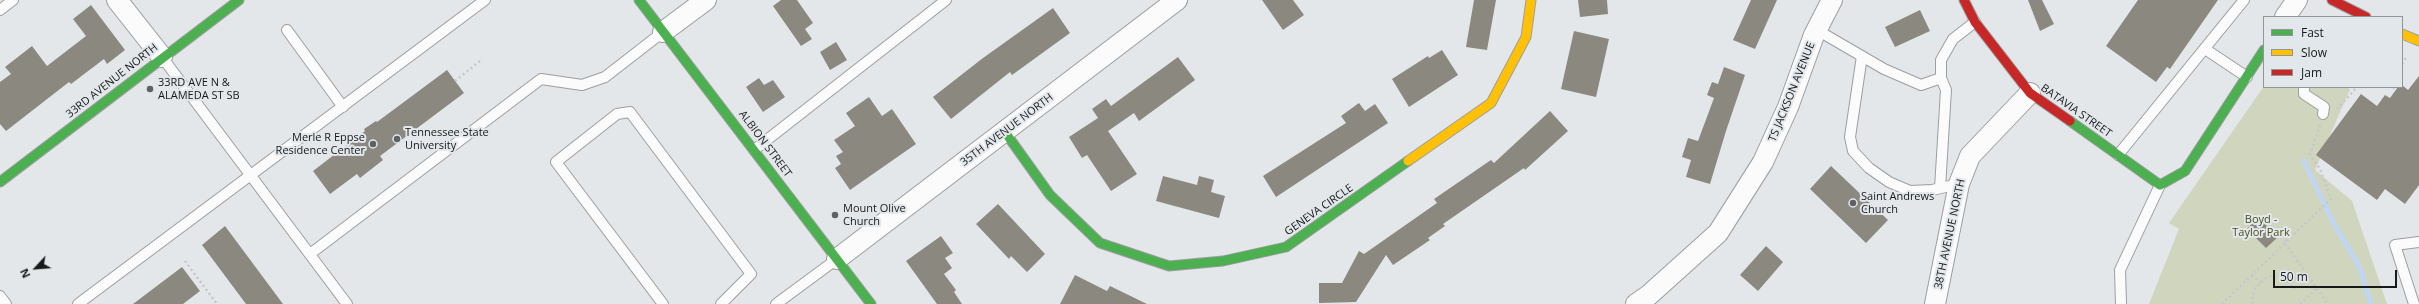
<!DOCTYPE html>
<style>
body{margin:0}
#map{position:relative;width:2419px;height:304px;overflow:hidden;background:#e4e7e9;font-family:"Open Sans",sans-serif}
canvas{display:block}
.legend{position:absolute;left:2263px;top:16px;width:140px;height:72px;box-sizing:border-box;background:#e2e7eb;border:1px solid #919597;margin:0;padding:5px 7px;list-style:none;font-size:12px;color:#17191a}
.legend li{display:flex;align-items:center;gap:8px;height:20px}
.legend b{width:20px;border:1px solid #919597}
.north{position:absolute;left:16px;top:248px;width:40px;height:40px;-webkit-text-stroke:3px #e2e7eb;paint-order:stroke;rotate:244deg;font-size:11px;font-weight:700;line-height:16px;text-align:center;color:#17191a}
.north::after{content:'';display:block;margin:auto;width:14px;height:18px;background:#17191a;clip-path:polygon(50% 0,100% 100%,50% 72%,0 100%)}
.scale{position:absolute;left:2273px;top:270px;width:124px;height:18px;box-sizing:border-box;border:2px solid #17191a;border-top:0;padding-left:5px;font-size:12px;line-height:14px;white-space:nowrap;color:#17191a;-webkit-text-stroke:3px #e2e7eb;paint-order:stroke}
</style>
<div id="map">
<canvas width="2419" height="304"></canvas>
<ul class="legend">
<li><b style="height:5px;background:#4caf50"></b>Fast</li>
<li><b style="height:5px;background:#ffc107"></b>Slow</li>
<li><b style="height:5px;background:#c62828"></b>Jam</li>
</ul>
<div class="north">N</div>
<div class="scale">50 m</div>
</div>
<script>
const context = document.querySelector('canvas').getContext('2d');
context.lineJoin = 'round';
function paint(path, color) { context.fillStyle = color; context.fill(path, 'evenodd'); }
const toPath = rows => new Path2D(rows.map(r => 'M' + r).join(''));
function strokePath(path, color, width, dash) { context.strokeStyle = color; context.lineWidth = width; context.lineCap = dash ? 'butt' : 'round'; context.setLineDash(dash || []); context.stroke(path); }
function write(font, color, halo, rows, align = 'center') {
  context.font = font + ' "Open Sans",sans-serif'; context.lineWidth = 4; context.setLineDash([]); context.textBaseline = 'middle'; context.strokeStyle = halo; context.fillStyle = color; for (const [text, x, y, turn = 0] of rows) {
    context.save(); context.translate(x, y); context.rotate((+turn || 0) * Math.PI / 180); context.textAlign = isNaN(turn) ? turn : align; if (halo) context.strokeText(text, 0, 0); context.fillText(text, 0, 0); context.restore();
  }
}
paint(toPath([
 [2264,86,2346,87,2350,89,2315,170,2352,201,2387,304,2149,304,2179,229,2169,223]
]), '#d0d5be');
strokePath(toPath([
 [2304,161,2333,222,2359,266,2371,304]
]), '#c0d7f4', 5);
paint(toPath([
 [781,0,797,0,813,23,805,29,812,39,801,46,773,6],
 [1262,0,1293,0,1304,15,1283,30],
 [1474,0,1496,0,1487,50,1466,47],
 [1578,0,1607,0,1608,14,1580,17],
 [1751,0,1777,0,1755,49,1733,40],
 [2028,0,2042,0,2054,24,2040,31],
 [2138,0,2218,0,2170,69,2167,67,2156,82,2106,46],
 [91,5,125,50,107,64,104,59,71,84,69,82,6,131,0,124,0,82,11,74,5,67,32,46,47,66,86,36,73,19],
 [1053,8,1070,33,1012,75,1010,72,951,119,933,97,983,58],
 [1920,10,1930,31,1895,47,1885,27],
 [1574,31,1609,39,1596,97,1561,89],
 [836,42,847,60,830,70,820,52],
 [1442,50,1458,75,1409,107,1392,79,1428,56,1429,58],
 [1178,57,1195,80,1139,121,1134,113,1108,131,1137,174,1111,191,1087,155,1082,158,1069,137,1098,118,1092,109,1106,99,1111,106],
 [1724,67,1745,75,1726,131,1710,184,1686,177,1691,160,1682,157,1688,138,1698,141,1714,98,1707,95,1712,82,1718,84],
 [447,70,464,93,380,156,383,160,360,178,357,174,330,194,313,171,365,131,364,129,376,121,377,122],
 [2419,76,2419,185,2405,204,2385,189,2377,200,2316,155,2361,94,2377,106,2385,95,2390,98,2398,87,2402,85,2408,90],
 [759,78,764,85,773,80,785,97,763,112,746,87],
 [869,97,882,116,892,109,916,144,850,190,835,168,841,164,836,156,843,152,834,140,855,126,846,113],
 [1359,103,1365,111,1375,104,1388,123,1276,197,1263,176,1346,123,1341,116],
 [1550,111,1568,131,1525,170,1524,168,1443,224,1445,226,1428,238,1430,240,1393,265,1386,255,1356,302,1319,303,1319,283,1342,283,1359,251,1364,254,1437,203,1434,199,1491,160,1494,163],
 [1831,166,1888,220,1866,243,1810,189],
 [1163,176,1197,185,1199,176,1214,180,1211,192,1225,196,1219,218,1156,201],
 [998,204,1045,254,1027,272,1011,256,1009,259,976,224],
 [2258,217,2278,237,2266,248,2247,229],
 [225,226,283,304,246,304,202,245],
 [941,236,953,253,945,258,952,268,944,274,956,290,954,292,962,304,937,304,906,261],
 [1766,246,1783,262,1758,291,1740,275],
 [182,267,200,291,183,304,133,304],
 [1075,275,1107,291,1110,286,1147,304,1060,304]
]), '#8b8880');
const lane = toPath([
 [0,10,13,0],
 [287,30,343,107],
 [1817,30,1884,69,1921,85,1941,78,1941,60,1953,39,1975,22],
 [2205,49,2247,77],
 [1862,56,1850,137,1853,151,1869,168,1889,182,1910,191,1932,190,1959,184],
 [162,57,347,304],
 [2304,87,2304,94,2324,107,2323,114],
 [754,150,946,0],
 [2118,155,2244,0],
 [1940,188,1946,90,1941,78],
 [310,254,541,79,582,85,605,77,663,32],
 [0,296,6,304],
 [78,304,485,0],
 [663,304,556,162,617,114,630,112,751,274,721,304],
 [776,304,837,259],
 [2121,304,2120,270,2160,185],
 [2414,304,2395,245,2419,242]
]);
const street = toPath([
 [117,0,162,57],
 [2285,17,2297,0],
 [663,32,706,0],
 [837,259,1177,0],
 [1636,304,1649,295,1718,233,1763,162,1788,107,1814,35,1832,0],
 [1935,304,1959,184,1970,156,2030,93]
]);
const fast = toPath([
 [639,0,871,304],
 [2070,121,2160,185,2185,171,2264,50],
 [1005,132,1050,195,1100,243,1169,266,1223,261,1286,247,1408,161],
 [0,182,239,0]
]);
const slow = toPath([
 [2402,34,2419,41],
 [1408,161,1491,103,1526,37,1531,0]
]);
const jam = toPath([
 [1964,0,1975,22,2030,93,2070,121],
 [2332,0,2366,17]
]);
strokePath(lane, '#9c9ea0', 12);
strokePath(street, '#9c9ea0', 22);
strokePath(fast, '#9c9ea0', 11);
strokePath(slow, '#9c9ea0', 11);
strokePath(jam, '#9c9ea0', 11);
strokePath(toPath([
 [2402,64,2407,56],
 [455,81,480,61],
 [2393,87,2396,89],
 [2337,109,2357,87],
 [2320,125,2310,155,2320,169,2331,199,2285,243,2328,304],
 [2260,215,2286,242],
 [185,261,217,304],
 [2252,275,2261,283],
 [2222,304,2285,243],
 [2253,304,2252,302,2255,288,2267,277,2282,276,2296,291],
 [2300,304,2318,287]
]), '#c6c7c8', 2.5, [2, 3]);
strokePath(lane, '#fbfbfc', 10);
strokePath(street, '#fbfbfc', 20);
strokePath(fast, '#4caf50', 9);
strokePath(slow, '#ffc107', 9);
strokePath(jam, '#c62828', 9);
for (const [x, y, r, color] of [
 [150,89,4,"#5f6162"],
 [397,139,4,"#5f6162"],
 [373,144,4,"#5f6162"],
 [1853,203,4,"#5f6162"],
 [835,215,4,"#5f6162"]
]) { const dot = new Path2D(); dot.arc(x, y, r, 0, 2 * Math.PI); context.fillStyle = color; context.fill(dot); strokePath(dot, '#e2e7eb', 1.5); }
write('11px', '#17191a', '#e2e7eb', [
 ["33RD AVENUE NORTH",112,81,-38],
 ["TS JACKSON AVENUE",1792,92,-68],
 ["BATAVIA STREET",2076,111,35],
 ["35TH AVENUE NORTH",1007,130,-37],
 ["ALBION STREET",765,144,53],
 ["GENEVA CIRCLE",1319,210,-35],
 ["38TH AVENUE NORTH",1950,234,-78]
]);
write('11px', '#17191a', '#e2e7eb', [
 ["33RD AVE N &",158,83],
 ["ALAMEDA ST SB",158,96],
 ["Tennessee State",405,133],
 ["University",405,146],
 ["Merle R Eppse",365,138,"right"],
 ["Residence Center",365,151,"right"],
 ["Saint Andrews",1861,197],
 ["Church",1861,210],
 ["Mount Olive",843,209],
 ["Church",843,222]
], 'left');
write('11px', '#4a4f18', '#e2e7eb', [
 ["Boyd -",2261,220],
 ["Taylor Park",2261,233]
]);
</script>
